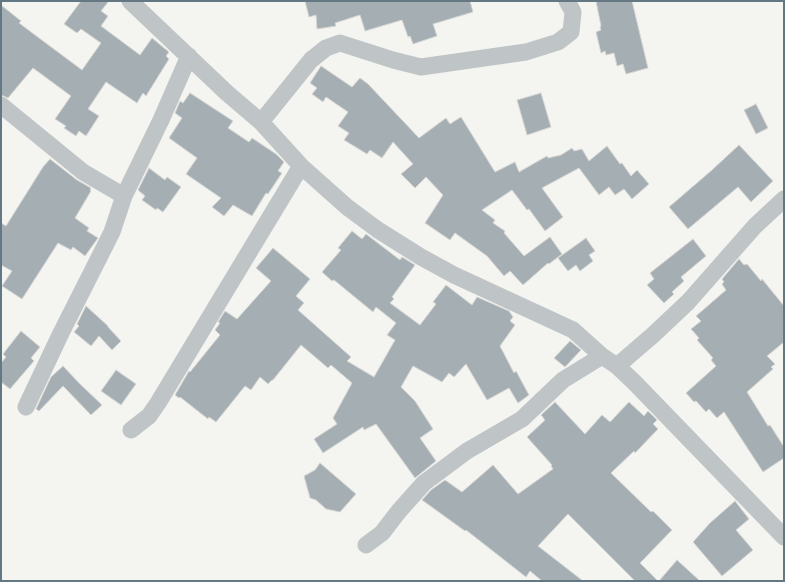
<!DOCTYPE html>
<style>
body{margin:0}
#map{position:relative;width:785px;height:582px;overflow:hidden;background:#f4f4f0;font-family:"Sofia Sans Condensed",sans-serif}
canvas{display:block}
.frame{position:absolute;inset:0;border:2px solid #637882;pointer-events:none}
</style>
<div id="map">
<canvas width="785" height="582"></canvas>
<div class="frame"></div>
</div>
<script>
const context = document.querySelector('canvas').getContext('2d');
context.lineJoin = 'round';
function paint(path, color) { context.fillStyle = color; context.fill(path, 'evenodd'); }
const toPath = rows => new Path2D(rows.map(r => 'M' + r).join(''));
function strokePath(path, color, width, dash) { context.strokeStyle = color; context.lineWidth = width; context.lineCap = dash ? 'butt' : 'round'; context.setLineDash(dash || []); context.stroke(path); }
const building = toPath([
 [81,1,109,1,101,11,108,16,101,26,140,55,152,38,169,52,166,56,169,59,146,96,143,93,137,103,106,82,88,109,99,116,86,136,79,131,76,136,64,128,66,126,55,119,71,96,33,68,8,98,1,95,1,5,21,21,19,23,82,70,101,43,81,29,77,33,64,24,81,1],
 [305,1,470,1,473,12,433,24,437,36,413,44,410,36,408,37,402,20,365,31,360,15,335,23,336,26,317,29,316,15,309,17,305,1],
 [596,1,632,1,648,68,626,74,623,64,617,66,614,53,606,55,605,51,601,53,596,32,601,30,600,27,601,26,596,1],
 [321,66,352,87,360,78,368,84,419,138,446,118,450,124,461,117,495,172,515,162,519,172,547,156,548,158,561,155,572,148,574,151,582,149,589,161,607,146,620,164,622,163,631,176,637,170,649,184,632,199,624,189,615,195,609,187,599,195,579,168,542,188,563,217,545,231,529,209,527,210,512,190,482,210,495,220,493,223,505,231,504,233,524,256,550,237,562,254,549,264,548,263,523,285,510,271,504,276,487,256,455,233,450,240,425,223,443,195,426,177,415,188,401,174,413,164,393,142,382,158,370,150,367,154,344,140,349,133,338,126,348,112,326,97,323,102,312,94,317,88,310,83,321,66],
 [190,93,233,121,228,128,249,142,252,138,276,154,284,162,278,171,282,173,268,194,266,193,252,216,233,205,224,216,212,207,221,198,186,174,197,158,169,138,182,118,175,113,180,101,183,103,190,93],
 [541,93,551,127,527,135,517,100,541,93],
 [756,104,768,128,756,134,744,110,756,104],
 [739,145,773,181,751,202,738,187,688,229,669,207,712,170,739,145],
 [50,159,77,180,91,188,90,190,91,191,75,218,89,228,87,231,98,238,85,256,73,247,71,250,58,243,22,299,2,286,12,271,1,265,1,223,6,226,43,167,50,159],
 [149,168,165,180,167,177,181,187,163,212,157,208,156,210,142,200,145,196,138,190,149,168],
 [352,231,362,239,366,234,400,260,402,257,415,265,392,297,394,299,390,303,420,325,436,304,433,302,446,285,472,305,477,297,509,311,513,317,510,321,515,325,500,346,514,373,516,371,529,395,518,403,509,388,487,400,466,364,454,377,449,373,442,382,413,366,401,387,415,401,433,429,420,438,436,461,415,478,376,424,364,430,363,427,323,453,314,439,337,424,333,418,352,383,331,365,328,368,301,345,273,380,272,380,268,384,260,377,251,390,245,386,216,422,209,417,208,419,180,397,179,398,175,395,189,371,190,372,220,335,215,330,220,323,218,322,225,311,237,319,271,281,256,268,273,248,310,279,296,296,304,303,298,310,351,357,347,361,374,377,395,340,387,335,396,323,376,307,373,312,334,280,332,281,322,272,341,250,338,248,352,231],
 [586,238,595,251,589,255,593,261,580,271,576,265,568,271,558,258,586,238],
 [693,239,706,256,681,277,684,281,672,292,674,294,664,303,647,285,654,279,650,273,693,239],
 [739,259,744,265,747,264,761,281,762,279,784,306,784,342,767,356,775,364,771,367,773,369,747,392,768,426,770,425,784,447,784,458,763,472,724,412,717,418,709,409,706,412,696,401,694,402,686,393,716,366,711,360,713,358,697,340,699,338,691,329,701,321,696,316,726,290,722,284,724,282,722,279,739,259],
 [86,306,108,326,108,327,121,341,112,350,99,336,91,346,74,332,79,326,77,324,86,306],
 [21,331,40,347,31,358,34,361,10,389,1,382,1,363,6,357,3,354,21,331],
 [570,341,581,350,565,367,554,358,570,341],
 [63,366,79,383,102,405,91,415,63,386,39,411,36,409,51,377,63,366],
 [116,370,136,384,121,405,101,391,116,370],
 [555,402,585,434,602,415,610,422,629,402,644,416,648,411,657,420,653,424,658,429,635,453,634,451,611,473,651,512,653,511,672,530,640,563,658,581,635,581,568,514,538,546,583,581,542,581,530,571,526,577,466,530,465,531,422,500,431,490,445,480,462,492,493,465,518,494,553,469,551,466,552,465,527,437,545,420,541,415,555,402],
 [320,463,356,494,340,512,326,509,316,500,310,498,304,476,315,470,320,463],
 [735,501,749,519,736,530,753,550,722,576,693,542,710,523,735,501],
 [677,560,700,581,659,581,677,560]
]);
paint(building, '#a5afb3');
strokePath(building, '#d5d5d3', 1);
strokePath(toPath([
 [130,1,227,93,261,122,301,166,347,207,378,230,421,257,454,275,573,330,602,356,617,366,634,382,784,537],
 [1,105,83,172,124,196],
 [261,122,311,60,326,48,340,43,393,60,421,67,526,52,558,42,571,32,573,12,567,1],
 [617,366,653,335,688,302,755,226,784,199],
 [26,407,61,333,112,232,124,196,161,120,189,56],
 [131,430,149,416,158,403,301,166],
 [366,545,382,533,399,511,424,483,467,451,522,419,563,380,602,356]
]), '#bfc4c6', 17);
</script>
